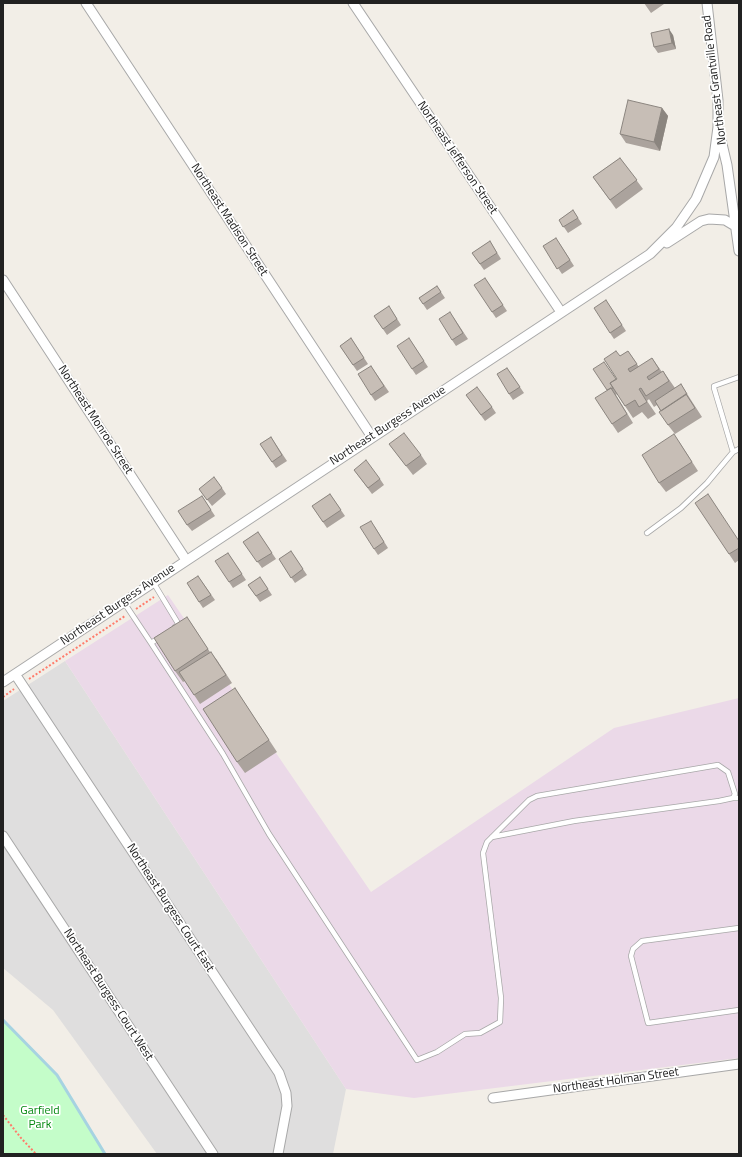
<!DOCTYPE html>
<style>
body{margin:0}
#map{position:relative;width:742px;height:1157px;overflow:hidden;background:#f2eee7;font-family:"Titillium Web",sans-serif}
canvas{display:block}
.frame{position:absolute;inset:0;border:4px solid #212121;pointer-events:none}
</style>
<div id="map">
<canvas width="742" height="1157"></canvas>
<div class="frame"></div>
</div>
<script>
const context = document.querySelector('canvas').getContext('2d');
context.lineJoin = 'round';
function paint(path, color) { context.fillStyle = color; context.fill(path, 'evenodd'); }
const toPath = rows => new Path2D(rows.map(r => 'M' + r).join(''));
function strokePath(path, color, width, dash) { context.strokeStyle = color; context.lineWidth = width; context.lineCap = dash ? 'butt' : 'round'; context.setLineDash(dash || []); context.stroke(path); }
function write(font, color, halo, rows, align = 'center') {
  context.font = font + ' "Titillium Web",sans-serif'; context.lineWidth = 3.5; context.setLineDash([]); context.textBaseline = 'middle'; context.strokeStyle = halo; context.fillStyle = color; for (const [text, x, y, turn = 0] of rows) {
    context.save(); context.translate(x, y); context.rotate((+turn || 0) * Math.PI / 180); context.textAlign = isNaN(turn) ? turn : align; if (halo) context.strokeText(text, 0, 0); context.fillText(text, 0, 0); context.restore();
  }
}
paint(toPath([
 [65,661,346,1089,333,1154,157,1154,53,1010,3,968,3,701]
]), '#dfdede');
paint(toPath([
 [168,595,371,892,614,728,739,698,739,1058,414,1098,346,1089,65,661]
]), '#ebd9e8');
paint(toPath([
 [3,1020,57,1075,105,1154,3,1154]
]), '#c4fdc9');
strokePath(toPath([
 [3,1020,57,1075,105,1154]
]), '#a6d3e1', 3);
const service = toPath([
 [733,452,714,388,714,386,739,377],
 [647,533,681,508,707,483,733,452,739,449],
 [153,582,179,625,175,627],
 [123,601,151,643,159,638],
 [151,643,223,754,269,834,417,1060,437,1052,465,1034,480,1033,500,1022,501,998,483,853,487,842,529,800,537,796,718,765,728,772,735,794,733,798,719,801,574,821,492,837],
 [733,798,739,798],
 [739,928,642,941,633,949,631,956,648,1023,739,1010]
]);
const minor = toPath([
 [86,3,372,437],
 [353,3,561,312],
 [707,3,718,100,718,127,727,165,739,251],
 [667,243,701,221,709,219,725,220,735,226],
 [3,280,186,560],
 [15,674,279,1073,286,1093,287,1106,278,1154],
 [3,682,650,254,676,228,696,199,714,157,718,127],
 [3,836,213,1154],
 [493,1098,739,1064]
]);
strokePath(service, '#a8a8a8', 6);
strokePath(minor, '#a8a8a8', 11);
strokePath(toPath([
 [136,609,154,597],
 [29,679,125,616],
 [3,697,14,689],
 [3,1115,21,1138,36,1154]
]), '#ff7c6b', 2, [2, 2]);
strokePath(service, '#fff', 4.5);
strokePath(minor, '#fff', 9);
paint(toPath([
 [644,3,663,3,664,4,651,13],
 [673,35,676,49,658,53,654,47],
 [662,108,668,116,660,151,626,143,620,134],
 [620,158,643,189,616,209,593,177],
 [573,210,582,224,568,233,559,220],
 [490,241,501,259,484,270,472,253],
 [560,244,574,266,562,274,543,246],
 [485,278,507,311,496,318,492,312],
 [437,286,445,298,427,310,419,298],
 [606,300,626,331,614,339,610,333],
 [389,306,401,325,387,335,374,316],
 [454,318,468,339,456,346,452,340],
 [351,338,368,364,357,371,340,346],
 [409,338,428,367,416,375,412,369],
 [628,351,639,367,652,358,662,372,663,371,675,388,681,384,691,400,702,417,675,434,668,425,657,405,654,407,649,399,647,401,656,414,648,419,642,412,633,418,617,394,616,395,633,423,618,433,612,424,607,390,617,379,620,356],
 [371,366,389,392,375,401,371,395],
 [507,368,524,393,513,400,509,394],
 [466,395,492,407,496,413,485,421],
 [271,437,287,461,276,468,260,444],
 [680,443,698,471,666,492,659,483],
 [389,444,421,455,427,464,413,475],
 [354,470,380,479,384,485,372,494],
 [222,488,226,494,212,506,199,489],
 [330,494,345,516,327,528,312,506],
 [202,496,215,516,192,531,187,525],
 [375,527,388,548,378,555,374,549],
 [258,532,276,559,262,568,243,542],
 [739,540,739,560,735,563,729,554],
 [291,551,307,575,295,583,279,559],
 [228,553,246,580,233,588,229,582],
 [198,576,215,600,203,608,199,602],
 [260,577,272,595,260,602,248,585],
 [187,617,210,652,217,660,232,683,200,704,185,681,183,682,175,671],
 [235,688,277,752,245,773,237,762]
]), '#aba39d');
paint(toPath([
 [669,29,673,35,676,49,672,43],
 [662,108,668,116,660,151,654,142]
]), '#8b857f');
const building = toPath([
 [669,29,672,43,654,47,651,33,669,29],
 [628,100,662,108,654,142,620,134,628,100],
 [620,158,637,180,610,200,593,177,620,158],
 [573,210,578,218,563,227,559,220,573,210],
 [556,238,570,260,557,269,543,246,556,238],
 [490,241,497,253,480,264,472,253,490,241],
 [485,278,503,305,492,312,474,285,485,278],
 [437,286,441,292,423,304,419,298,437,286],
 [606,300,622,325,610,333,594,308,606,300],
 [389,306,397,319,383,329,374,316,389,306],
 [450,312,463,333,452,340,439,319,450,312],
 [351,338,364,358,353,365,340,346,351,338],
 [409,338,424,361,412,369,397,346,409,338],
 [616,351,620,356,628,351,637,364,628,369,630,372,652,358,659,369,647,377,649,380,663,371,669,381,646,396,641,388,639,389,647,402,639,407,635,400,625,406,610,383,617,379,604,359,616,351],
 [604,362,616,379,610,383,613,388,611,389,611,388,607,390,593,369,604,362],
 [371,366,384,386,371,395,358,374,371,366],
 [507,368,520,387,509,394,497,374,507,368],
 [681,384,687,394,661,411,655,401,681,384],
 [477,387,492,407,481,415,466,395,477,387],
 [611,388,627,414,612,424,595,398,611,388],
 [686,394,695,408,668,425,659,412,686,394],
 [404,433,421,455,406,466,389,444,404,433],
 [674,434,692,462,659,483,642,455,674,434],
 [271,437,282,455,272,462,260,444,271,437],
 [366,460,380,479,368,488,354,470,366,460],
 [214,477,222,488,207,500,199,489,214,477],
 [330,494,341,510,323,522,312,506,330,494],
 [708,494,739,541,739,548,729,554,695,503,708,494],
 [202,496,211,510,187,525,178,511,202,496],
 [371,521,384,542,374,549,360,527,371,521],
 [258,532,272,553,257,562,243,542,258,532],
 [291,551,303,569,291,578,279,559,291,551],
 [228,553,242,574,229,582,215,561,228,553],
 [198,576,211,595,199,602,187,583,198,576],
 [260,577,268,589,256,596,248,585,260,577],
 [187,617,208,649,175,671,154,638,187,617],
 [211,652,226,675,194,695,179,672,211,652],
 [235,688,269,740,237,762,203,709,235,688]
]);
paint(building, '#c7beb6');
strokePath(building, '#8b857f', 1);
write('12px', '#212121', '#fff', [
 ["Northeast Grantville Road",715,80,-97],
 ["Northeast Jefferson Street",457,158,56],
 ["Northeast Madison Street",229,220,57],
 ["Northeast Monroe Street",95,420,57],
 ["Northeast Burgess Avenue",388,426,-33],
 ["Northeast Burgess Avenue",118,605,-34],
 ["Northeast Burgess Court East",170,908,57],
 ["Northeast Burgess Court West",108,995,57],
 ["Northeast Holman Street",616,1081,-8]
]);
write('12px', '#068912', '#fff', [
 ["Garfield",40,1111],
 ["Park",40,1125]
]);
</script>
